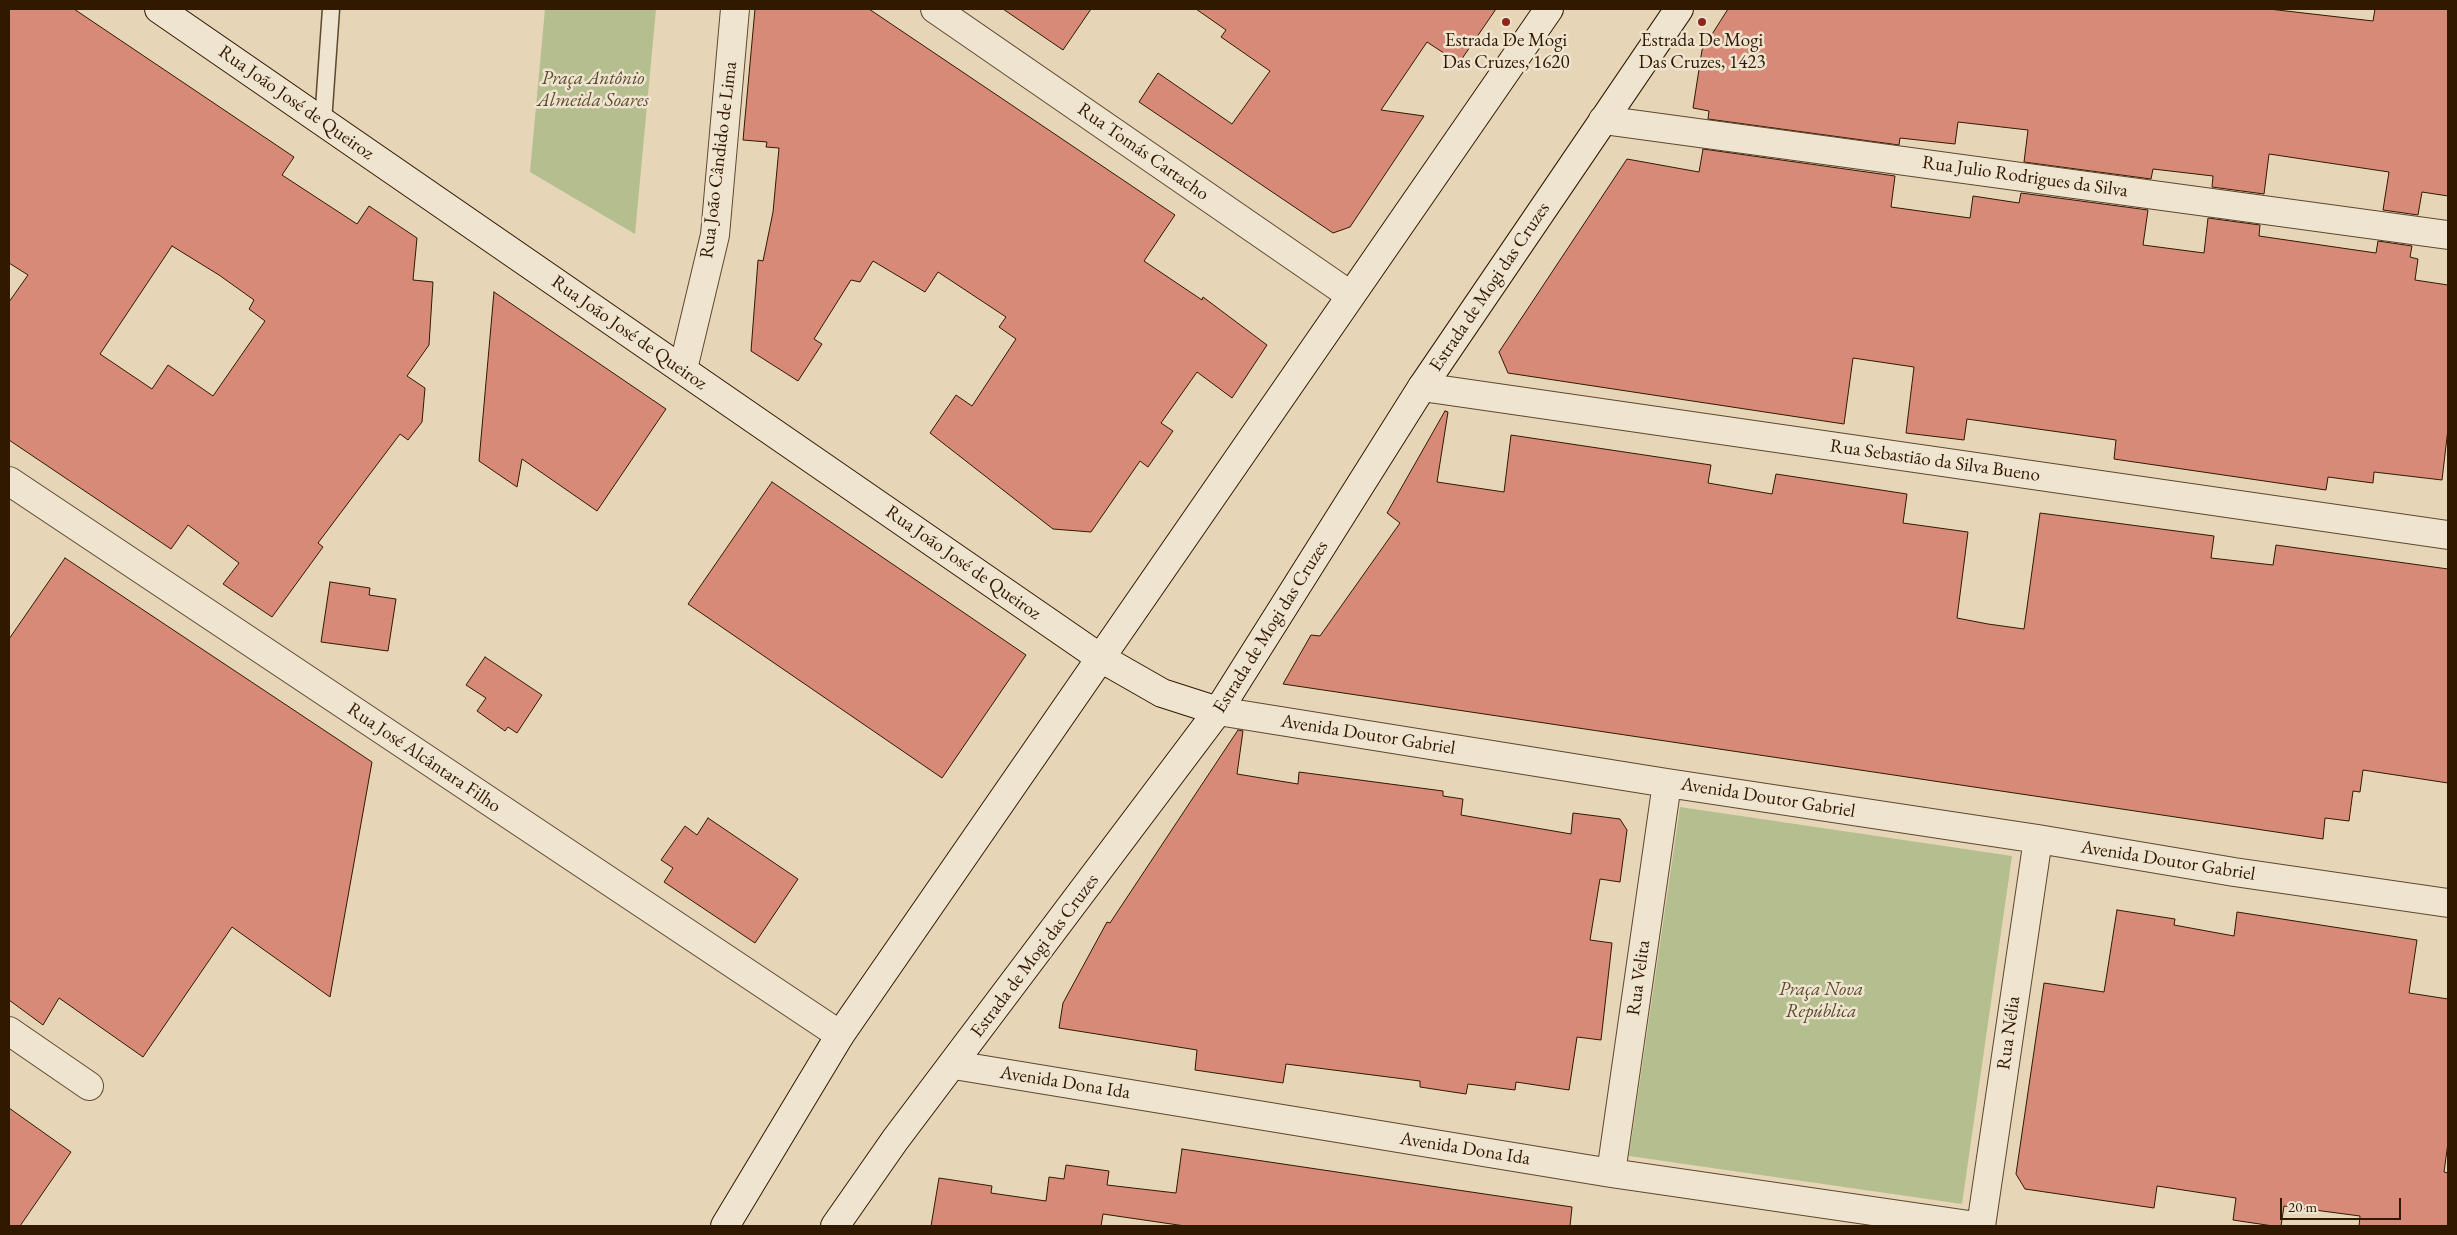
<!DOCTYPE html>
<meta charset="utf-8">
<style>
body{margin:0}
#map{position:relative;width:2457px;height:1235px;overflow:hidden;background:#e6d6b7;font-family:"EB Garamond",serif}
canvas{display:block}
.frame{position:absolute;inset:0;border:10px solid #311900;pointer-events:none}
.scale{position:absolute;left:2280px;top:1198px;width:121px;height:22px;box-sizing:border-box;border:2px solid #311900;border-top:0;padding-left:6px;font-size:15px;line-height:18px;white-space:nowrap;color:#311900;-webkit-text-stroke:4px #efe4d0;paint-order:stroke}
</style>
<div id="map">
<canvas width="2457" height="1235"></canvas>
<div class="frame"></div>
<div class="scale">20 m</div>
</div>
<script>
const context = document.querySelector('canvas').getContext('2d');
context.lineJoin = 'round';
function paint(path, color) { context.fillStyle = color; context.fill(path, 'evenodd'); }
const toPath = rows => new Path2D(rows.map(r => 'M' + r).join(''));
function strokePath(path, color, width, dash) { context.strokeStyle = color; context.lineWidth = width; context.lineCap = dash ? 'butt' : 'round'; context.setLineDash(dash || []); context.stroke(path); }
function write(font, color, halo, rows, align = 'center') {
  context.font = font + ' "EB Garamond",serif'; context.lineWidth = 5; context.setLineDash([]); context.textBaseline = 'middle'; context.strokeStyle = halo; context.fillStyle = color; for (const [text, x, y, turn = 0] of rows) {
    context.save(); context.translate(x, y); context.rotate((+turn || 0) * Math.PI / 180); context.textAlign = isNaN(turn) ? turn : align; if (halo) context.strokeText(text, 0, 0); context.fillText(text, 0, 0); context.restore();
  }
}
paint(toPath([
 [545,9,656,9,635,234,530,172],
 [1680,807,2012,856,1962,1204,1629,1156]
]), '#b5be8e');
const building = toPath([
 [9,9,74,9,294,157,282,175,357,224,369,206,417,238,413,280,433,282,429,345,407,376,425,388,422,422,408,440,400,434,318,543,323,547,272,617,223,584,239,563,188,525,171,549,9,440,9,302,28,275,9,263,9,9],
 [172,246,219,275,254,300,249,309,265,321,213,396,168,365,152,389,100,354,172,246],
 [755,9,869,9,1175,215,1144,261,1202,300,1203,297,1267,345,1232,398,1197,372,1161,423,1173,431,1148,467,1140,461,1091,532,1053,529,930,433,956,395,972,406,1016,339,999,327,1006,317,938,272,925,292,873,261,860,282,851,280,814,339,822,344,798,381,751,351,758,260,763,261,773,212,779,148,766,147,767,142,743,140,755,9],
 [1003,9,1091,9,1063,50,1003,9],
 [1196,9,1496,9,1459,63,1427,42,1381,110,1424,116,1350,227,1333,233,1139,102,1158,73,1232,124,1270,71,1221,37,1226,30,1196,9],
 [1728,9,2269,9,2373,21,2375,9,2448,9,2448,196,2422,192,2418,215,2383,210,2389,172,2269,154,2264,194,2212,187,2213,176,2153,169,2151,179,2024,162,2028,130,1958,122,1955,144,1900,138,1899,145,1708,119,1709,111,1693,108,1702,50,1728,9],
 [1703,149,1895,176,1891,207,1970,218,1973,196,2019,203,2021,193,2148,210,2143,245,2204,253,2208,218,2260,225,2259,236,2376,253,2378,241,2412,246,2410,257,2418,259,2415,280,2448,285,2448,429,2442,480,2374,472,2373,483,2328,477,2326,490,2114,459,2116,440,1967,419,1964,440,1906,433,1914,367,1853,358,1844,424,1508,373,1499,352,1627,159,1699,172,1703,149],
 [494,292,666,409,597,511,522,459,517,487,479,461,494,292],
 [1445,411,1448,412,1437,482,1504,492,1511,435,1711,465,1708,483,1772,494,1776,474,1907,494,1903,523,1968,532,1957,618,1988,624,2024,629,2040,513,2214,536,2211,558,2273,565,2276,545,2448,569,2448,783,2363,770,2360,792,2353,791,2349,821,2325,818,2323,839,1283,684,1311,635,1320,636,1400,523,1387,513,1445,411],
 [772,482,1026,655,942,778,688,604,772,482],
 [65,558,372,762,330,997,232,927,143,1057,59,998,43,1025,9,1000,9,639,65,558],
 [330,582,370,588,369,595,396,599,388,651,321,642,330,582],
 [485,657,542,695,517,733,508,727,505,731,477,711,486,698,466,685,485,657],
 [1238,730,1243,731,1237,774,1298,784,1299,772,1443,791,1443,796,1463,799,1461,815,1571,834,1573,813,1620,819,1627,830,1620,882,1600,879,1590,940,1612,943,1601,1040,1577,1037,1569,1090,1516,1082,1515,1090,1468,1084,1466,1094,1420,1087,1420,1081,1286,1064,1283,1083,1195,1070,1197,1050,1059,1028,1063,1003,1107,922,1110,923,1238,730],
 [708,818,798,879,755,943,664,882,673,868,661,860,685,826,697,835,708,818],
 [2117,910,2175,919,2174,925,2234,936,2237,912,2417,940,2409,993,2448,999,2448,1143,2444,1172,2448,1173,2448,1226,2359,1226,2360,1216,2284,1206,2281,1226,2273,1226,2233,1220,2236,1198,2196,1192,2157,1186,2154,1208,2025,1189,2016,1174,2044,983,2104,992,2117,910],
 [9,1108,71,1152,20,1226,9,1226,9,1108],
 [1182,1149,1572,1207,1570,1226,1185,1226,1103,1214,1101,1226,931,1226,939,1178,992,1186,991,1193,1046,1201,1049,1177,1064,1179,1066,1165,1109,1171,1107,1185,1176,1193,1182,1149]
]);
paint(building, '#d78a77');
strokePath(building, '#311900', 1);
const lane = toPath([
 [323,122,331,9]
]);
const street = toPath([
 [935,9,1350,295],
 [1603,120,2448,235],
 [683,369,715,235,735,9],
 [1422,387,2448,535],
 [9,481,840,1035],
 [1218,711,1667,783,2038,839,2234,872,2448,903],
 [9,1031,89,1086],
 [954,1065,1611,1173,1976,1226],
 [1611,1173,1667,783],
 [1981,1226,2038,839]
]);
const secondary = toPath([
 [159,9,1099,657,1162,693,1218,711],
 [725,1226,840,1035,1549,9],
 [835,1226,895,1140,1218,711,1422,387,1679,9]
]);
strokePath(lane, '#5e482e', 19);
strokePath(street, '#5e482e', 30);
strokePath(secondary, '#311900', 30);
strokePath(lane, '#efe4d0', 16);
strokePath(street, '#efe4d0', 28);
strokePath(secondary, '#efe4d0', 28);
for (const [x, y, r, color] of [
 [1506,22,5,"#8f2418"],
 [1702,22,5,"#8f2418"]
]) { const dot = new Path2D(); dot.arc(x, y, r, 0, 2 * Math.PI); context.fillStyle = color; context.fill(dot); strokePath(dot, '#efe4d0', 2); }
write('19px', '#311900', '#efe4d0', [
 ["Estrada De Mogi",1506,41],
 ["Das Cruzes, 1620",1506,63],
 ["Estrada De Mogi",1702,41],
 ["Das Cruzes, 1423",1702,63]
]);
write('italic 19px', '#594b2b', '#efe4d0', [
 ["Praça Antônio",593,79],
 ["Almeida Soares",593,101],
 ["Praça Nova",1821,990],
 ["República",1821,1012]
]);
write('19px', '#311900', '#efe4d0', [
 ["Rua João José de Queiroz",296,103,35],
 ["Rua Tomás Cartacho",1143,152,35],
 ["Rua João Cândido de Lima",719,160,-83],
 ["Rua Julio Rodrigues da Silva",2025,177,8],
 ["Estrada de Mogi das Cruzes",1490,287,-56],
 ["Rua João José de Queiroz",629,333,35],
 ["Rua Sebastião da Silva Bueno",1935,461,8],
 ["Rua João José de Queiroz",963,563,35],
 ["Estrada de Mogi das Cruzes",1271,627,-58],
 ["Avenida Doutor Gabriel",1368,735,9],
 ["Rua José Alcântara Filho",424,758,34],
 ["Avenida Doutor Gabriel",1768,798,9],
 ["Avenida Doutor Gabriel",2168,861,9],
 ["Estrada de Mogi das Cruzes",1035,956,-53],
 ["Rua Velita",1639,978,-82],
 ["Rua Nélia",2009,1033,-82],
 ["Avenida Dona Ida",1065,1083,9],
 ["Avenida Dona Ida",1465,1149,9]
]);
</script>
